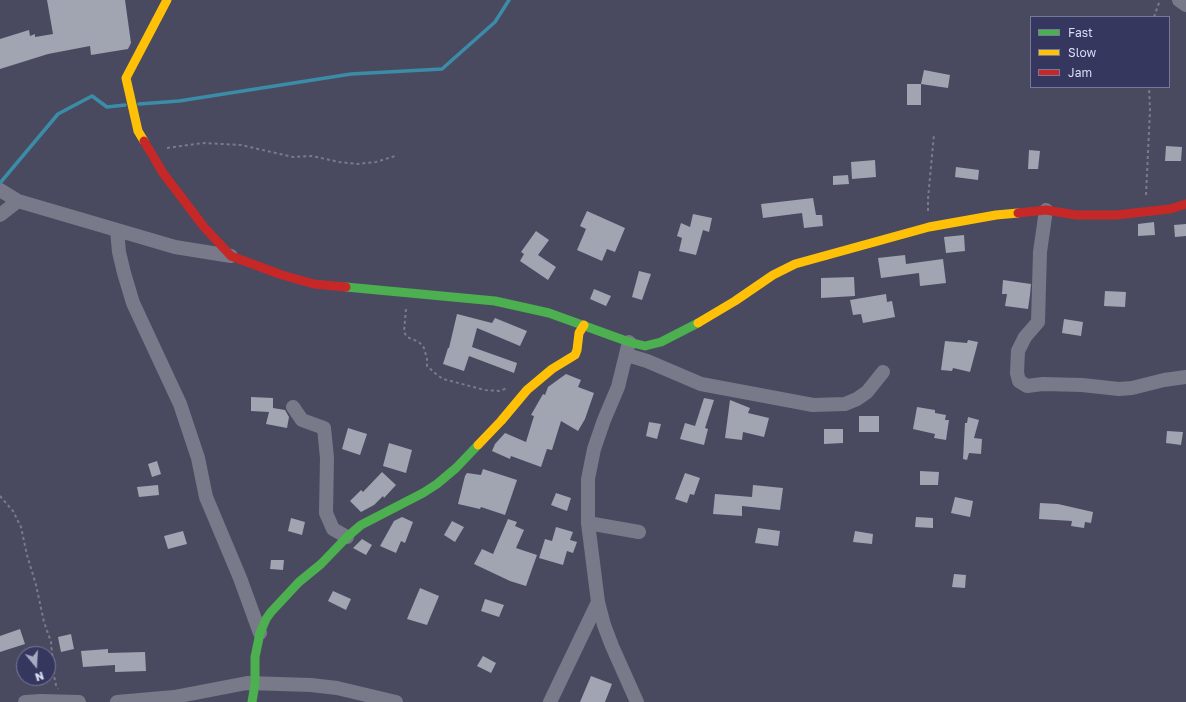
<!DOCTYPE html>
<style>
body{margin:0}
#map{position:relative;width:1186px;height:702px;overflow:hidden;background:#494a60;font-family:"Golos Text",sans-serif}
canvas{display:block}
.legend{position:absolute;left:1030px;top:16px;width:140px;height:72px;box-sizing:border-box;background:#35375e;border:1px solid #77799a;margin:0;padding:5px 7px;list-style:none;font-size:12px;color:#daddf5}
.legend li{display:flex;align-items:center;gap:8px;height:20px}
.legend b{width:20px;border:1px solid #77799a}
.north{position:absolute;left:16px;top:646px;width:40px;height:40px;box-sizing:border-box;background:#35375e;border:1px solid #77799a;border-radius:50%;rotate:162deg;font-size:11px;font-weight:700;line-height:16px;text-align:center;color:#daddf5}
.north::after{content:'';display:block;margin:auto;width:14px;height:18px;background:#a7aac1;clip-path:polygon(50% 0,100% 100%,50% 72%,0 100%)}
</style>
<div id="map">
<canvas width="1186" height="702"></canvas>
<ul class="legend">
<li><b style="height:5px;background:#4caf50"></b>Fast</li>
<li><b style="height:5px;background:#ffc107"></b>Slow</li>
<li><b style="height:5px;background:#c62828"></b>Jam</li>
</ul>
<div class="north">N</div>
</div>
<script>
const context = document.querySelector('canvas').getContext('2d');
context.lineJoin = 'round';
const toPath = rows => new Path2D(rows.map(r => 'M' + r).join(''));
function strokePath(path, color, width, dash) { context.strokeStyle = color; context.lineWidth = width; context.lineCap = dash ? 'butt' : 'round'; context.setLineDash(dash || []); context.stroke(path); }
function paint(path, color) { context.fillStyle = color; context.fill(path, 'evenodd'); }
strokePath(toPath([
 [139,104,179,101,351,74,442,69,495,22,509,0],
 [0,183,58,114,92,96,107,107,125,105]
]), '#3b8da7', 3.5);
paint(toPath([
 [47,0,125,0,131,43,128,49,91,55,90,46,48,54,0,69,0,39,29,30,30,36,35,34,35,37,53,34],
 [924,70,950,75,948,88,921,84],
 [907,84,921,84,921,105,907,105],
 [1166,146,1182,147,1181,161,1165,161],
 [1029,150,1040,151,1038,169,1028,169],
 [875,160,876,177,852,179,851,162],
 [956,167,979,170,978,180,955,177],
 [848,175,849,184,833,185,833,176],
 [813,198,816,215,822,215,823,226,804,228,802,213,763,218,761,204],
 [587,211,625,228,615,252,607,249,602,261,577,250,586,229,580,226],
 [693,214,712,218,709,232,703,230,696,255,679,251,682,238,677,236,681,223,690,227],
 [1154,222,1155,235,1138,236,1138,224],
 [1186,224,1186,236,1175,237,1174,225],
 [536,231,549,240,538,255,556,267,548,280,520,261,524,254,521,252],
 [964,235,965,251,946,253,944,237],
 [905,255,906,264,943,259,946,283,920,286,919,273,881,278,878,258],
 [639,271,651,274,642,300,632,297],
 [854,277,855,296,821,298,821,278],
 [1003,280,1031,284,1030,295,1028,309,1005,306,1007,294,1002,294],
 [594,289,611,296,606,306,590,299],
 [1105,291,1126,292,1125,307,1104,306],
 [886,294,887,302,892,301,895,317,863,323,861,314,853,315,850,300],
 [457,314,492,323,495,318,527,331,520,346,477,328,472,347,517,363,514,373,469,356,464,371,443,364,448,348,449,348],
 [1064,319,1083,322,1081,336,1062,333],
 [968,340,978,342,970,372,953,368,952,371,941,370,945,341,967,343],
 [566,374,581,380,578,387,594,393,585,419,578,431,561,421,552,450,547,449,541,467,511,456,510,459,492,451,495,444,505,433,526,442,534,416,531,415,543,394,545,395,548,387,559,379],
 [251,397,273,398,273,408,285,410,289,417,287,428,266,424,269,412,251,411],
 [704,398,714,400,705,428,708,429,704,445,680,439,685,423,695,426],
 [730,400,750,408,748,413,769,418,764,437,743,432,742,440,725,438],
 [917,407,935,410,935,413,946,415,945,420,949,420,946,440,934,438,935,434,913,429],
 [859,416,879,416,879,432,859,432],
 [968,417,979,420,974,438,982,439,981,454,969,453,967,460,963,459,965,423,967,423],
 [649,422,661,424,657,439,646,436],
 [348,428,367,434,360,455,342,449],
 [824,429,843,429,843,443,824,444],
 [1167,431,1183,432,1181,445,1166,443],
 [389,443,412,450,406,473,383,466],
 [157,461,161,474,152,477,148,464],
 [483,469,517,480,505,515,481,507,480,509,458,504,465,476,467,473,481,475],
 [920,471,939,472,938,485,920,485],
 [382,472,396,485,384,498,383,496,374,505,361,512,350,501,361,490,363,492],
 [685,473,700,478,694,495,690,494,687,503,675,499],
 [158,485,159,495,139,497,137,487],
 [753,485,783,488,780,510,742,506,742,516,713,514,715,494,752,497],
 [556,493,571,498,567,511,551,505],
 [955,497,973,501,970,517,951,513],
 [1040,503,1058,504,1093,512,1091,523,1085,522,1084,528,1071,526,1072,521,1039,519],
 [402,517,413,522,405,543,401,541,396,553,380,546,394,521],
 [916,517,933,518,933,528,915,527],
 [291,518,305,522,302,535,288,531],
 [508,519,517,522,515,526,524,530,516,548,537,555,526,586,510,581,474,564,482,549,493,554],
 [452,521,464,527,455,542,444,535],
 [556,527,573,532,570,540,577,542,573,553,567,551,563,565,539,558,545,539,552,541],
 [758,528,780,531,778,546,755,543],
 [183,531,187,544,168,549,164,536],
 [855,531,873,534,872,544,853,542],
 [362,539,372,545,366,555,353,548],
 [271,560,284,560,283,570,270,569],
 [954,574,966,575,965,588,952,587],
 [420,588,439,596,427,625,407,619],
 [333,591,351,599,346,610,328,601],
 [485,599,504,605,499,617,481,611],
 [20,629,25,644,0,652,0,636],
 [71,634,74,649,61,652,58,637],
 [108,649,108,653,145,652,146,671,115,672,115,665,83,667,81,651],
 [483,656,496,663,491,673,477,666],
 [591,676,612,684,605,702,580,702]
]), '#a1a4b1');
strokePath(toPath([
 [1154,17,1160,0],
 [167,148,203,143,241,145,293,157,312,156,339,162,357,164,376,162,395,156],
 [1146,195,1150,110,1149,87],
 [928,211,928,199,934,134],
 [406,309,404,332,407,337,419,342,424,348,427,359,427,366,436,374,443,379,485,390,500,391,507,388],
 [0,496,13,511,21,527,27,555,36,585,44,622,51,642,54,676,56,685,58,689]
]), '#7a7b8a', 2, [3, 3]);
strokePath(toPath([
 [1179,0,1186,5],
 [0,190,18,201,175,247,231,256],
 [1046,210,1040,252,1038,322,1025,337,1018,351,1017,373,1019,381,1027,386,1043,384,1082,385,1119,389,1132,388,1164,380,1186,377],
 [0,215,18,201],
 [117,230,119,252,124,273,133,303,180,404,198,458,206,497,240,578,260,633],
 [629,342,618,387,604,420,594,449,588,479,588,523,598,602,604,625,612,646,637,702],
 [627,355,647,361,701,384,813,405,845,404,857,399,867,392,883,372],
 [293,407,302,420,324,428,327,458,326,513,333,529,347,537],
 [588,523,639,532],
 [25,702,41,701,79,702],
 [117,702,174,697,247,683,311,685,337,688,396,702],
 [550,702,598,602]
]), '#787989', 14);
strokePath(toPath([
 [346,287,495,301,549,313,629,342,645,346,661,342,698,323],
 [252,702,255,684,255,657,260,633,266,619,271,612,299,582,321,564,347,537,361,525,423,493,437,484,456,468,478,445]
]), '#4caf50', 9);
strokePath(toPath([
 [144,141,138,131,126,78,167,0],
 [698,323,735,301,773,275,795,264,929,227,996,215,1018,213],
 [478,445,501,421,527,390,552,369,575,355,577,350,579,333,584,325]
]), '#ffc107', 9);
strokePath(toPath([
 [144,141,163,173,204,227,231,256,282,275,314,284,346,287],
 [1018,213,1046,210,1076,215,1116,215,1170,209,1186,204]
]), '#c62828', 9);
</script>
